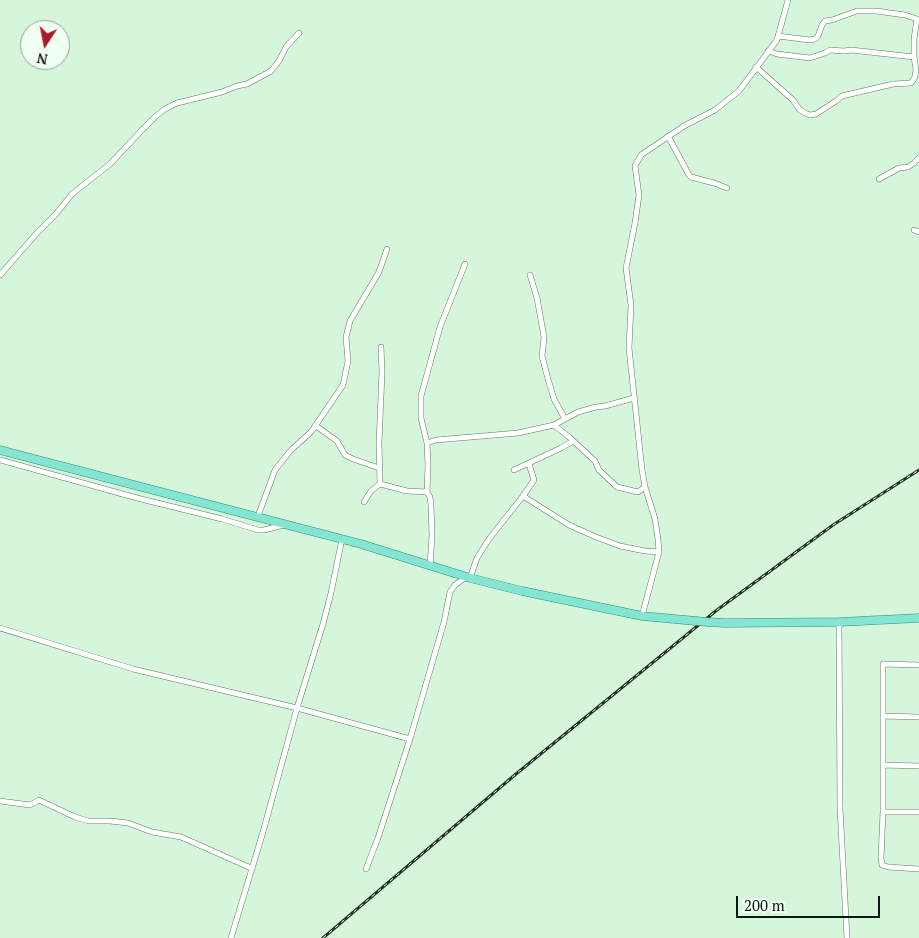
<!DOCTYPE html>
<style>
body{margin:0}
#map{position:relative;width:919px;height:938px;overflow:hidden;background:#d5f6db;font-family:"PT Serif",serif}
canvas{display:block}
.north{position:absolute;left:20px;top:20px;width:50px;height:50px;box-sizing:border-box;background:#f0fef3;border:1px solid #95a298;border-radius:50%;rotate:191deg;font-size:14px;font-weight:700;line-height:20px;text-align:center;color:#0c180f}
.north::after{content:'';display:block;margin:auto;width:18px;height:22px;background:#ac1826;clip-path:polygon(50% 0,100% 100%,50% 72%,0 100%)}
.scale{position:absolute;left:736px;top:896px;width:144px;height:22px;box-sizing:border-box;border:2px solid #0c180f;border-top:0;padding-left:6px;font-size:15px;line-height:18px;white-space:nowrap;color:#0c180f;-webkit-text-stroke:4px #f0fef3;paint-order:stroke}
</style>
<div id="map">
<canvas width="919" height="938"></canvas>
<div class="north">N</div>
<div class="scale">200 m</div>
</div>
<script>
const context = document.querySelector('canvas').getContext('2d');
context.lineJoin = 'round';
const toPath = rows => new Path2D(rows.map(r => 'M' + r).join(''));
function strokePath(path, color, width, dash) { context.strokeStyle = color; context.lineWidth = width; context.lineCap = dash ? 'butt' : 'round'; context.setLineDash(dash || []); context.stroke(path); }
const street = toPath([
 [778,36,810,40,815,39,818,36,822,25,825,21,832,20,857,11,876,11,905,15,917,19,914,39,914,57],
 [756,67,793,100,800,110,805,113,810,115,816,114,836,101,842,96,893,84,911,83,915,77,916,69,914,57,851,50,844,51,830,50,825,53,810,58,777,54,768,51],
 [668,136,689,175,691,177,714,183,727,188],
 [879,179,899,168,908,167,914,163,919,158],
 [914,230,919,232],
 [0,275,37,233,56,214,72,194,110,164,143,129,156,116,165,109,177,103,222,92,237,86,247,84,271,71,279,61,286,47,299,33],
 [530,275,537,298,544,337,542,356,548,379,554,399,565,419],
 [554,425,569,437,595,461,599,470,617,487,638,492,645,487],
 [316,426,337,441,345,455,353,459,379,468],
 [427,443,436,440,518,433,554,425,578,412,596,407,605,406,634,398],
 [0,460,137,498,222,519,258,530,264,530,284,525],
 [514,470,561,448,573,441],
 [380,484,407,491,427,492],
 [523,496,569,525,596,537,620,546,645,551,659,552],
 [364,502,371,491,380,484,379,443,382,372,381,347],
 [258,516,275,470,291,450,311,432,343,385,348,361,346,337,350,321,379,272,387,249],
 [430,566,432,536,431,505,430,497,427,492,428,465,427,443,421,418,421,396,440,327,465,264],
 [470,578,477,558,489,539,523,496,534,480,529,464],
 [642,616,659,552,658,539,655,519,645,487,642,470,629,348,631,305,626,268,635,223,639,195,635,166,641,155,684,126,715,110,739,91,777,40,788,0],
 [839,622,840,808,847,938],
 [0,628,133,669,297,708,410,739],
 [919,665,883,664,883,812,881,858,882,865,888,867,919,869],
 [883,716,919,717],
 [883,765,919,766],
 [0,801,30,805,39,800,41,801,75,817,88,821,110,821,128,823,152,832,181,837,251,868],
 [883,812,919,812],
 [366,869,378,838,410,739,444,622,450,592,455,585,466,577],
 [231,938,263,832,297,708,323,624,331,593,342,539]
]);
const primary = toPath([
 [0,450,361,544,470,578,522,591,642,616,696,621],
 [708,622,725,623,839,622,919,618]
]);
strokePath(street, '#5d7a63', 6);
strokePath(primary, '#26927a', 9);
strokePath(street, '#fff', 5);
strokePath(primary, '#85e5d2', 8);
const rail = toPath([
 [323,938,516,774,717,610,833,525,919,470]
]);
strokePath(rail, '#233126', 3);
strokePath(rail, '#f0fef3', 1, [4]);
const primaryBridge = toPath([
 [696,621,708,622]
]);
strokePath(primaryBridge, '#26927a', 9, []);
strokePath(primaryBridge, '#85e5d2', 8);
</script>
